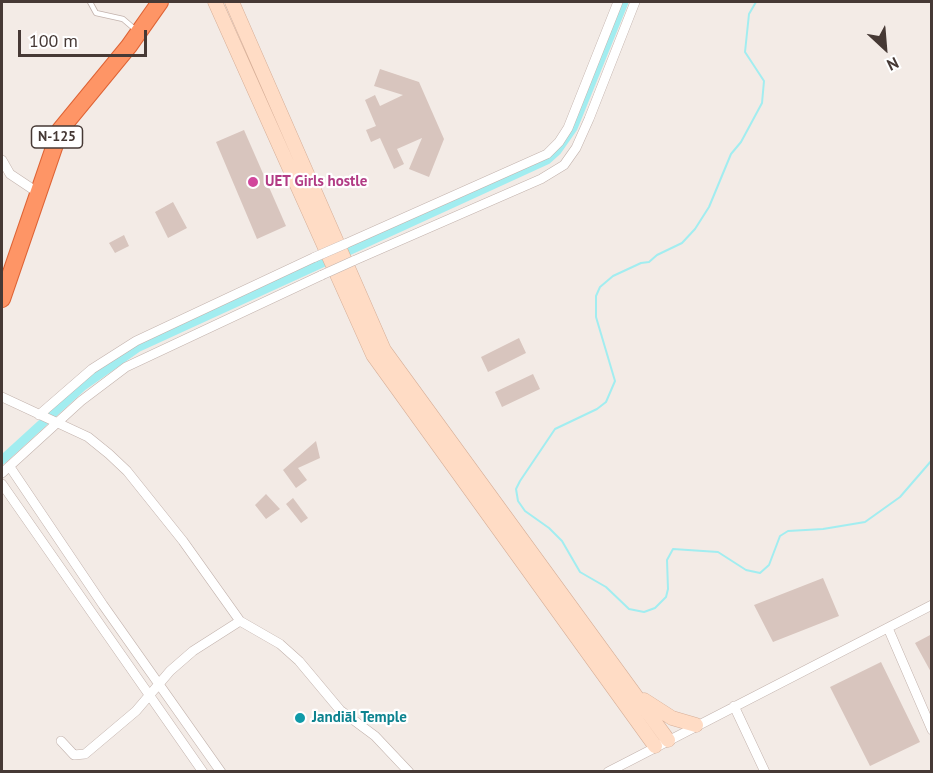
<!DOCTYPE html>
<meta charset="utf-8">
<style>
body{margin:0}
#map{position:relative;width:933px;height:773px;overflow:hidden;background:#f3ebe6;font-family:"PT Sans",sans-serif}
canvas{display:block}
.frame{position:absolute;inset:0;border:3px solid #463935;pointer-events:none}
.north{position:absolute;left:855px;top:18px;width:60px;height:60px;-webkit-text-stroke:4px #fff;paint-order:stroke;rotate:154deg;font-size:16px;font-weight:700;line-height:24px;text-align:center;color:#463935}
.north::after{content:'';display:block;margin:auto;width:21px;height:27px;background:#463935;clip-path:polygon(50% 0,100% 100%,50% 72%,0 100%)}
.scale{position:absolute;left:18px;top:30px;width:129px;height:27px;box-sizing:border-box;border:3px solid #463935;border-top:0;padding-left:8px;font-size:18px;line-height:21px;white-space:nowrap;color:#463935;-webkit-text-stroke:4px #fff;paint-order:stroke}
</style>
<div id="map">
<canvas width="933" height="773"></canvas>
<div class="frame"></div>
<div class="north">N</div>
<div class="scale">100 m</div>
</div>
<script>
const context = document.querySelector('canvas').getContext('2d');
context.lineJoin = 'round';
const toPath = rows => new Path2D(rows.map(r => 'M' + r).join(''));
function strokePath(path, color, width, dash) { context.strokeStyle = color; context.lineWidth = width; context.lineCap = dash ? 'butt' : 'round'; context.setLineDash(dash || []); context.stroke(path); }
function paint(path, color) { context.fillStyle = color; context.fill(path, 'evenodd'); }
function write(font, color, halo, rows, align = 'center') {
  context.font = font + ' "PT Sans",sans-serif'; context.lineWidth = 4.5; context.setLineDash([]); context.textBaseline = 'middle'; context.strokeStyle = halo; context.fillStyle = color; for (const [text, x, y, turn = 0] of rows) {
    context.save(); context.translate(x, y); context.rotate((+turn || 0) * Math.PI / 180); context.textAlign = isNaN(turn) ? turn : align; if (halo) context.strokeText(text, 0, 0); context.fillText(text, 0, 0); context.restore();
  }
}
strokePath(toPath([
 [756,2,749,14,745,52,764,81,762,103,741,142,731,154,709,207,695,229,682,243,657,255,649,262,641,263,613,276,600,287,596,296,596,317,615,381,606,402,597,409,555,429,520,481,516,489,518,501,525,511,549,528,562,541,580,572,606,587,629,609,644,612,655,608,666,597,668,589,667,560,673,549,718,552,746,570,760,573,769,565,780,536,788,531,823,529,865,522,900,497,932,460]
]), '#a2edf0', 2);
strokePath(toPath([
 [2,460,83,386,137,348,547,160,557,151,573,128,624,2]
]), '#a2edf0', 9);
paint(toPath([
 [380,69,419,82,444,139,429,177,409,169,422,138,397,149,404,164,394,169,380,138,371,142,366,130,376,126,365,100,375,95,380,106,403,95,374,86],
 [244,130,286,226,257,239,216,142],
 [173,202,187,228,168,238,155,212],
 [124,235,129,246,115,253,109,243],
 [519,338,526,353,488,372,481,357],
 [533,374,540,389,502,407,495,392],
 [316,441,320,458,298,468,307,480,296,488,283,470],
 [266,494,280,509,266,519,255,505],
 [293,498,308,518,301,523,286,504],
 [823,578,839,616,773,642,754,605],
 [932,634,932,674,915,643],
 [881,662,920,742,870,766,830,687]
]), '#d8c5be');
const lane = toPath([
 [90,2,96,13,123,19,137,31]
]);
const street = toPath([
 [2,160,10,174,37,192],
 [345,244,547,154,559,142,568,128,618,2],
 [353,261,541,179,564,165,576,148,589,119,635,2],
 [2,397,88,437,109,454,127,471,183,541,240,621,280,644,299,661,340,710,375,736,409,772],
 [39,415,92,369,136,341,315,257],
 [10,467,103,605,221,772],
 [2,473,81,401,126,367,322,275],
 [2,484,203,772],
 [888,628,932,730],
 [734,706,765,772],
 [61,741,74,755,85,754,136,711,170,671,193,651,240,621],
 [608,772,932,605]
]);
const secondary = toPath([
 [215,2,373,355,655,746],
 [232,2,384,350,668,740],
 [644,700,672,718,696,725]
]);
const highway = toPath([
 [2,299,60,130,129,46,160,2]
]);
strokePath(lane, '#c2b2ac', 6);
strokePath(street, '#c2b2ac', 10);
strokePath(secondary, '#d7af98', 15);
strokePath(highway, '#de6335', 18);
strokePath(lane, '#fff', 4.5);
strokePath(street, '#fff', 9);
strokePath(secondary, '#ffdcc5', 14);
strokePath(highway, '#fe9566', 16);
const streetBridge = toPath([
 [315,257,345,244],
 [322,275,353,261]
]);
strokePath(streetBridge, '#c2b2ac', 10, []);
strokePath(streetBridge, '#fff', 9);
for (const [x, y, r, color] of [
 [253,182,6,"#d1479c"],
 [300,718,6,"#0f9aa8"]
]) { const dot = new Path2D(); dot.arc(x, y, r, 0, 2 * Math.PI); context.fillStyle = color; context.fill(dot); strokePath(dot, '#fff', 2); }
for (const [x, y, w] of [
 [57,137,51]
]) { const box = new Path2D(); box.roundRect(x - w / 2, y - 11, w, 22, 4.5); context.fillStyle = '#fff'; context.fill(box); strokePath(box, '#463935', 1.5); }
write('bold 14px', '#463935', null, [
 ["N-125",57,137]
]);
write('bold 15px', '#b23c85', '#fff', [
 ["UET Girls hostle",265,182]
], 'left');
write('bold 15px', '#0d838f', '#fff', [
 ["Jandiāl Temple",312,718]
], 'left');
</script>
